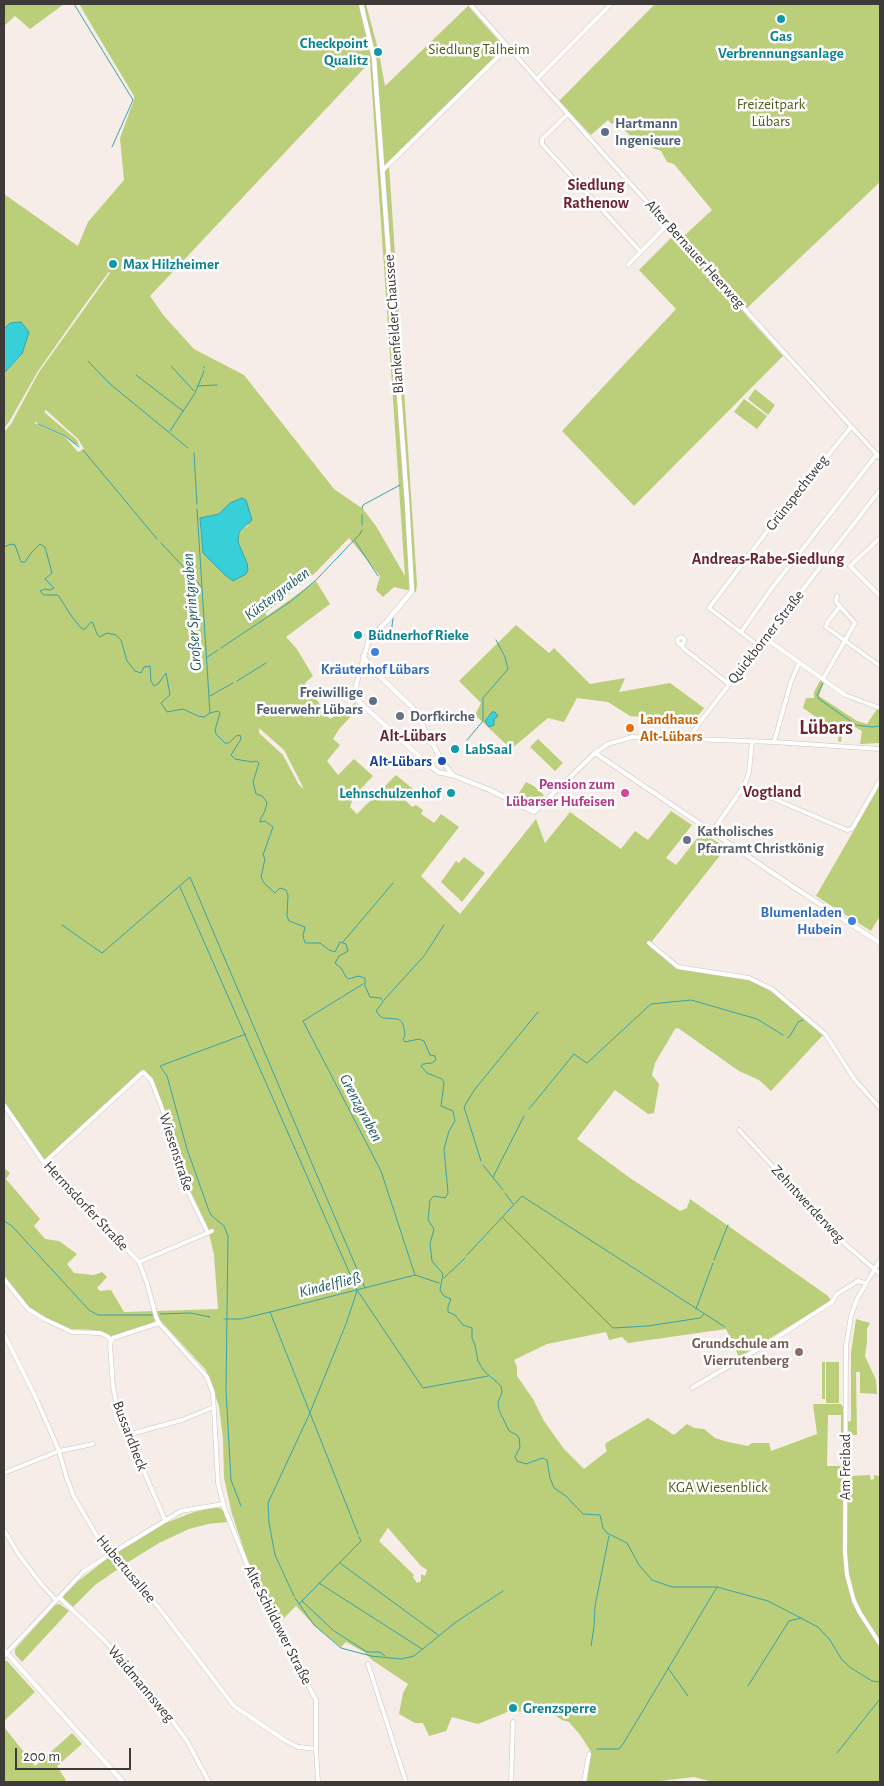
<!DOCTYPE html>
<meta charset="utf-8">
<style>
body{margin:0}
#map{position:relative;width:884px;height:1786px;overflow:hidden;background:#f6ede8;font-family:"Alegreya Sans",sans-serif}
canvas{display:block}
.frame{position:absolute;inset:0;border:5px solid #3d3a38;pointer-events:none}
.scale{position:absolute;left:15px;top:1748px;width:116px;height:22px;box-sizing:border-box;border:2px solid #3d3a38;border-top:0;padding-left:6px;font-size:15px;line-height:18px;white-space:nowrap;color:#3d3a38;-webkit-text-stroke:4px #fff;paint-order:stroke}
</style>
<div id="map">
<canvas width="884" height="1786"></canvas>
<div class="frame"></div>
<div class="scale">200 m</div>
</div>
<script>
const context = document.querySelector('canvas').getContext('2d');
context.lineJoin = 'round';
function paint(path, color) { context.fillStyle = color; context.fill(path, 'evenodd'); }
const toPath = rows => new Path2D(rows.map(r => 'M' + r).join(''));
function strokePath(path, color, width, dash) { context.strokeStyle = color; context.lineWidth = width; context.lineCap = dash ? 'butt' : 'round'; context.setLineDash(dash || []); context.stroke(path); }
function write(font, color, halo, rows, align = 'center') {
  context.font = font + ' "Alegreya Sans",sans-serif'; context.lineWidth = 5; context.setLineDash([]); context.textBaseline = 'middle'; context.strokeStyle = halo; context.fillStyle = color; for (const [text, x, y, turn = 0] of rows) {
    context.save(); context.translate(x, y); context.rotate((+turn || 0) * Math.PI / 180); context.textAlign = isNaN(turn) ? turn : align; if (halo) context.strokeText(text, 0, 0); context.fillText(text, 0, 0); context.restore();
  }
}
paint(toPath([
 [4,4,64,4,30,29,15,16,4,26],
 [79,4,366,4,379,53,385,86,468,6,506,49,389,165,417,584,416,592,394,587,383,597,376,590,380,576,349,538,314,574,265,613,267,616,316,581,330,604,286,637,297,649,313,676,305,683,330,719,355,703,359,708,339,729,333,739,340,745,327,761,338,775,354,759,373,776,351,799,352,801,350,807,357,814,396,775,413,789,404,799,412,807,416,805,423,810,421,814,434,823,441,814,459,827,421,876,460,914,536,819,545,843,570,812,621,849,635,831,648,840,671,811,692,825,666,858,676,865,702,832,726,848,649,945,679,969,748,980,762,984,771,990,823,1035,771,1091,759,1080,739,1071,678,1028,675,1029,655,1063,652,1075,659,1084,654,1113,648,1114,615,1090,577,1139,630,1178,680,1211,687,1208,690,1199,828,1296,831,1301,739,1357,726,1329,628,1343,622,1337,609,1340,606,1332,547,1344,514,1360,517,1367,517,1376,533,1399,544,1421,564,1449,584,1469,607,1451,605,1446,606,1443,648,1418,674,1435,687,1424,694,1428,704,1429,715,1438,728,1442,748,1446,752,1443,769,1443,771,1451,817,1434,813,1404,841,1404,843,1407,843,1470,848,1473,848,1459,850,1458,850,1476,870,1475,871,1480,874,1479,874,1475,880,1476,880,1782,713,1782,694,1777,652,1782,587,1782,591,1752,581,1736,569,1722,562,1720,553,1714,537,1710,524,1712,509,1710,505,1713,478,1724,452,1717,446,1731,429,1736,423,1723,415,1723,399,1714,403,1693,408,1684,372,1660,364,1652,346,1642,341,1647,315,1626,296,1606,278,1624,246,1556,232,1514,224,1478,223,1439,219,1406,206,1370,159,1319,146,1326,111,1337,94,1330,70,1329,35,1312,28,1307,4,1277,4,1168,10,1173,6,1179,40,1219,34,1226,45,1239,59,1241,77,1254,67,1264,74,1273,94,1275,102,1272,107,1277,97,1288,100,1291,111,1290,124,1312,218,1309,214,1255,209,1233,177,1162,169,1135,172,1130,152,1078,144,1071,44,1163,4,1105,4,432,11,424,39,372,110,273,110,272,108,273,83,307,38,371,9,422,4,428,4,373,22,355,10,323,4,329,4,194,78,246,88,222,124,180,120,138,134,100,134,96],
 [370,62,405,576,376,526,363,509,334,489,244,375,194,349,164,316,150,296],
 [46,410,78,439,84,449,78,452,65,437,34,423,35,422,65,436,75,444,79,445,77,440,44,412],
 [219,514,249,525,239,532,238,542,247,563,225,575,203,552,201,536,200,518],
 [259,728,284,750,304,789,299,785,283,755,259,733],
 [828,1415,841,1415,841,1466,827,1466],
 [388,1528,421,1566,427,1570,425,1576,421,1574,421,1581,417,1583,413,1577,414,1575,379,1541],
 [655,4,880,4,880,182,747,308,683,237,712,210,674,164,667,162,661,151,637,143,616,121,612,124,608,120,591,135,559,101],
 [674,235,783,356,634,506,562,431,676,309,639,270],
 [755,389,775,405,768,415,748,399],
 [744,399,767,416,757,429,734,412],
 [516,625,549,653,554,648,590,684,625,678,619,692,670,683,704,708,694,721,630,716,608,702,577,698,564,722,548,718,511,749,475,715,481,703,459,681],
 [821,679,824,682,819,696,857,721,867,724,877,709,880,710,880,743,860,744,862,731,844,721,841,742,838,741,839,733,803,708,806,698,814,698,814,692],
 [538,739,563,763,555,771,530,747],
 [526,782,534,786,544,795,534,805,516,798],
 [880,785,880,916,871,931,816,896],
 [464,857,485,873,462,902,441,882,456,861,459,863],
 [856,1319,870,1323,867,1329,867,1342,865,1356,876,1380,877,1394,860,1393,860,1372,856,1372,857,1435,852,1435,850,1437,848,1435,848,1422,851,1421,851,1353],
 [822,1362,825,1362,825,1399,822,1399],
 [826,1362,839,1362,839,1403,826,1403],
 [213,1508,220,1508,223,1511,227,1522,208,1524,189,1529,159,1543,125,1564,117,1555,118,1551,163,1524,194,1512],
 [108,1558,113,1558,121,1567,95,1585,73,1607,64,1600,63,1596,77,1582],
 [60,1604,69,1611,22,1662,15,1654,15,1649,55,1605],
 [4,1660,7,1661,35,1692,4,1721],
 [4,1727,35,1766,72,1733,82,1744,57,1766,67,1782,4,1782]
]), '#bbce7a');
const water = toPath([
 [21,322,29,332,22,354,4,373,4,329,10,323,21,322],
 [242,498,246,500,252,520,239,532,238,542,247,563,248,570,246,574,233,581,225,575,203,553,200,518,219,514,230,503,242,498],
 [492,712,495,712,498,716,494,719,494,725,489,727,485,721,492,712]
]);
paint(water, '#37d0d8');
strokePath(water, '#39a3a8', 1);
strokePath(toPath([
 [74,4,133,100,112,147],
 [88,361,110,384,188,448],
 [171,366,194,391],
 [204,368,204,367],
 [136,375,183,411],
 [197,386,217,385],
 [38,424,65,436,79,447],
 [170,431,195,393,204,371],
 [83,450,157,539],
 [194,453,197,504],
 [197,509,210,713],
 [362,509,363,505,400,485],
 [362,515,362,525],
 [355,541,378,576],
 [161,543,201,586],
 [4,547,11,544,15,545,21,562,25,562,31,553,40,544,45,547,52,573,45,579,54,588,50,590,45,589,40,591,44,595,58,595,72,617,82,629,85,629,91,622,93,623,97,634,100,637,107,633,116,635,121,640,127,661,135,671,141,673,144,667,150,666,151,681,154,686,158,684,166,673,170,695,161,703,167,712,183,709,198,716,204,717,210,713,218,711,220,713,215,730,216,734,225,743,229,743,236,736,240,735,241,739,231,755,235,759,252,762,256,761,259,763,253,782,256,794,262,796,267,802,265,811,260,820,260,822,265,821,273,827,263,855,265,859,261,877,264,883,275,893,280,888,286,890,288,895,287,916,289,921,305,927,303,936,305,943,320,943,329,950,335,952,340,942,346,944,348,951,339,956,335,963,341,968,346,977,349,979,358,976,365,978,365,986,370,997,381,998,383,1002,376,1011,380,1016,383,1018,398,1019,402,1022,404,1028,405,1036,403,1039,405,1042,419,1039,424,1041,430,1055,435,1056,436,1060,432,1063,423,1064,421,1066,427,1073,442,1079,444,1083,441,1106,453,1111,455,1121,449,1131,444,1149,448,1193,445,1198,434,1196,430,1200,428,1220,434,1229,430,1244,432,1261,443,1274,440,1290,444,1296,451,1299,448,1306,448,1312,455,1315,463,1325,472,1328,472,1338,475,1345,478,1361,484,1371,501,1386,502,1392,498,1402,499,1410,509,1431,517,1435,519,1438,520,1447,515,1457,517,1461,526,1464,542,1458,547,1460,550,1478,554,1488,566,1496,583,1514,600,1515,603,1528,607,1533,627,1543,639,1565,652,1580,672,1587,717,1587,768,1601,818,1627,830,1640,842,1660,851,1668,872,1681,880,1682],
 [393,618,392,626,394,633,406,638],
 [221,648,290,602,316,580,360,534,362,530],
 [206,658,218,650],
 [237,681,266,663],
 [823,683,817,695,819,699,856,725,872,727,880,726],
 [210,696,233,683],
 [467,740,483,721,483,698,508,669,505,657,496,640],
 [180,887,357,1290,423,1388,488,1376],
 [62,925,102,953,190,877,365,1288],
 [343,942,393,883],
 [363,984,303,1021,381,1171,415,1275],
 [384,1000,424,956,444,925],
 [787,1038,790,1036,798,1022,803,1020],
 [529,1109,574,1054,587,1063,651,1004,691,1000,757,1019,783,1035],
 [481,1161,464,1107,475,1089,538,1012],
 [483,1165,503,1190],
 [493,1177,524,1116],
 [505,1193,513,1204],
 [503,1218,613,1328,648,1326,700,1318,704,1314],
 [4,1221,12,1226,89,1310,98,1315,153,1315],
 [467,1255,522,1196,725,1327],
 [714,1260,728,1225],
 [444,1278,465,1258],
 [696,1309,713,1263],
 [270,1312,358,1534],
 [160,1314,191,1313,210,1317,208,1316],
 [224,1319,241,1319,270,1312,415,1275,439,1283],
 [241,1506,231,1480,226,1390,228,1236,224,1226,212,1216,209,1211,187,1149,167,1076,160,1066,246,1034],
 [340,1563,438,1635],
 [319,1583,422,1649],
 [294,1596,275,1555,269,1523,268,1503,309,1415,346,1324,357,1291],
 [295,1598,314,1625,341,1648,371,1656,401,1659,414,1656,456,1622,503,1591],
 [302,1601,334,1631,367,1652,380,1652,385,1656],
 [299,1604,361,1541,359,1537],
 [591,1646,594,1627,595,1606,609,1536],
 [668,1668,688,1696],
 [748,1686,789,1621,801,1618],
 [597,1749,619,1749,623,1744,717,1587],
 [837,1753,880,1699]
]), '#39a3a8', 1);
const minor = toPath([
 [470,4,608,159,880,458],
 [537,79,611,4],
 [568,114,542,139,542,144,640,251],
 [383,170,508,47],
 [628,265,668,224],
 [880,538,850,566,880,596],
 [840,606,827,623,826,627,880,666],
 [741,632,772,588,877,454],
 '677.5 641a3.5 3.5 0 1 1 7 0a3.5 3.5 0 1 1-7 0Z',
 [765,638,845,695,880,708],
 [681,644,683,648,729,684],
 [759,646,709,608,771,526,851,427],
 [823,679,855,623,836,602,837,596],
 [689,738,700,722,880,490],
 [774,742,791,682,799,663],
 [595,753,608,744,632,737,774,742,880,749],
 [429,765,439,755],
 [744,786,847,830,852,829,880,780],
 [712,832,744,786,749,772,752,742],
 [649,943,678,967,749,978,772,989,825,1034,855,1080,880,1108],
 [4,1105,44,1163,139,1262,147,1283,156,1317,159,1323,207,1377,213,1393,218,1483,224,1507,258,1592,316,1700,316,1749,318,1782],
 [739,1130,844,1243,880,1274],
 [44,1163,143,1072,151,1080,170,1129,169,1135,181,1177,208,1233],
 [880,1260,857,1299,851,1316,846,1345,845,1553,847,1575,854,1601,860,1613,880,1644],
 [139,1262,212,1231],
 [4,1279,28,1309,44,1319,72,1332,100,1333,107,1336,111,1340],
 [159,1323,113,1338,110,1344,113,1387,118,1411,165,1520],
 [4,1334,36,1398,59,1451,67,1479,74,1497,98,1538,159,1608,234,1706,286,1741,298,1747,316,1749],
 [692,1388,770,1342,832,1302,837,1294,858,1281,865,1283],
 [127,1435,182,1420,214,1407],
 [4,1473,59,1451,93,1444],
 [4,1530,19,1555,42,1585,56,1600],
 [59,1597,104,1640,155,1697,187,1741,209,1782],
 [4,1656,83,1572,112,1553,181,1511,223,1504],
 [368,1664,406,1782],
 [511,1782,513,1722],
 [584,1782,589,1754]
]);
const tertiary = toPath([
 [361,4,374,58,407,502,412,591,387,621,369,639,354,693,356,699,429,765,438,772,452,775,490,790,534,812,595,753,795,888,880,943],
 [363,656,375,672,413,708,442,761,452,774],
 [4,1650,123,1782]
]);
strokePath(minor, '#ccc3be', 5);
strokePath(tertiary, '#ccc3be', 5.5);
strokePath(minor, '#fff', 4);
strokePath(tertiary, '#fff', 4.5);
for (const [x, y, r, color] of [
 [781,19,5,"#0f9aa8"],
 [378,52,5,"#0f9aa8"],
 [605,132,5,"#5c6f8a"],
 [113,264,5,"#0f9aa8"],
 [358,635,5,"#0f9aa8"],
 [375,652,5,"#3f7fe0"],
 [373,701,5,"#5c6f8a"],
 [400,716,5,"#6b7280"],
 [630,728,5,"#e8710a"],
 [455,749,5,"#0f9aa8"],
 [442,761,5,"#1a4fb4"],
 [451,793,5,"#0f9aa8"],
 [625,793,5,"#d1479c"],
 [687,840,5,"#6b7280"],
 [852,921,5,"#3f7fe0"],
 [799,1352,5,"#8d6e63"],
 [513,1708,5,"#0f9aa8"]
]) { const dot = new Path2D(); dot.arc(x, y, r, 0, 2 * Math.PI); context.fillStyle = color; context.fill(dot); strokePath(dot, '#fff', 2); }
write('bold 15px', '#0d838f', '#fff', [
 ["Gas",781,36,"center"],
 ["Verbrennungsanlage",781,53,"center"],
 ["Checkpoint",368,43,"right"],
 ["Qualitz",368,60,"right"],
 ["Max Hilzheimer",123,264],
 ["Büdnerhof Rieke",368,635],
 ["LabSaal",465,749],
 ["Lehnschulzenhof",441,793,"right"],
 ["Grenzsperre",523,1708]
], 'left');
write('15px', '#4f5b17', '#fff', [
 ["Siedlung Talheim",479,49],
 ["Freizeitpark",771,104],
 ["Lübars",771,121],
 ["KGA Wiesenblick",718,1487]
]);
write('bold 15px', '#4e5e75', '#fff', [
 ["Hartmann",615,123],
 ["Ingenieure",615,140],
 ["Freiwillige",363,692,"right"],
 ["Feuerwehr Lübars",363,709,"right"]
], 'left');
write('15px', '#3d3a38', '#fff', [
 ["Alter Bernauer Heerweg",695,254,48],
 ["Blankenfelder Chaussee",394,324,-94],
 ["Grünspechtweg",797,493,-52],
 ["Quickborner Straße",766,637,-52],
 ["Wiesenstraße",176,1152,72],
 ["Zehntwerderweg",808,1204,47],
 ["Hermsdorfer Straße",86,1206,47],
 ["Bussardheck",130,1436,69],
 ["Am Freibad",845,1467,-90],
 ["Hubertusallee",126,1569,50],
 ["Alte Schildower Straße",278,1625,63],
 ["Waidmannsweg",141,1684,50]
]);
write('bold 15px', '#366cbe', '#fff', [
 ["Kräuterhof Lübars",375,669],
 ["Blumenladen",842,912,"right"],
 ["Hubein",842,929,"right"]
]);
write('bold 15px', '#5b616d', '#fff', [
 ["Dorfkirche",410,716],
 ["Katholisches",697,831],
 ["Pfarramt Christkönig",697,848]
], 'left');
write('bold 15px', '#c56008', '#fff', [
 ["Landhaus",640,719],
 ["Alt-Lübars",640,736]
], 'left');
write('bold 15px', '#164399', '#fff', [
 ["Alt-Lübars",432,761]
], 'right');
write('bold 15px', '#b23c85', '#fff', [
 ["Pension zum",615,784],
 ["Lübarser Hufeisen",615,801]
], 'right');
write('bold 15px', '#785e54', '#fff', [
 ["Grundschule am",789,1343],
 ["Vierrutenberg",789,1360]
], 'right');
write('bold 16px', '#6d262f', '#fff', [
 ["Siedlung",596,185],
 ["Rathenow",596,203],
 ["Andreas-Rabe-Siedlung",768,559],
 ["Alt-Lübars",413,736],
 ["Vogtland",772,792]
]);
write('italic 16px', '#1f5b5f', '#fff', [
 ["Küstergraben",277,594,-37],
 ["Großer Sprintgraben",192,612,-94],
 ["Grenzgraben",361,1108,62],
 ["Kindelfließ",330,1285,-14]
]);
write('bold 20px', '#6d262f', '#fff', [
 ["Lübars",826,728]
]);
</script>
